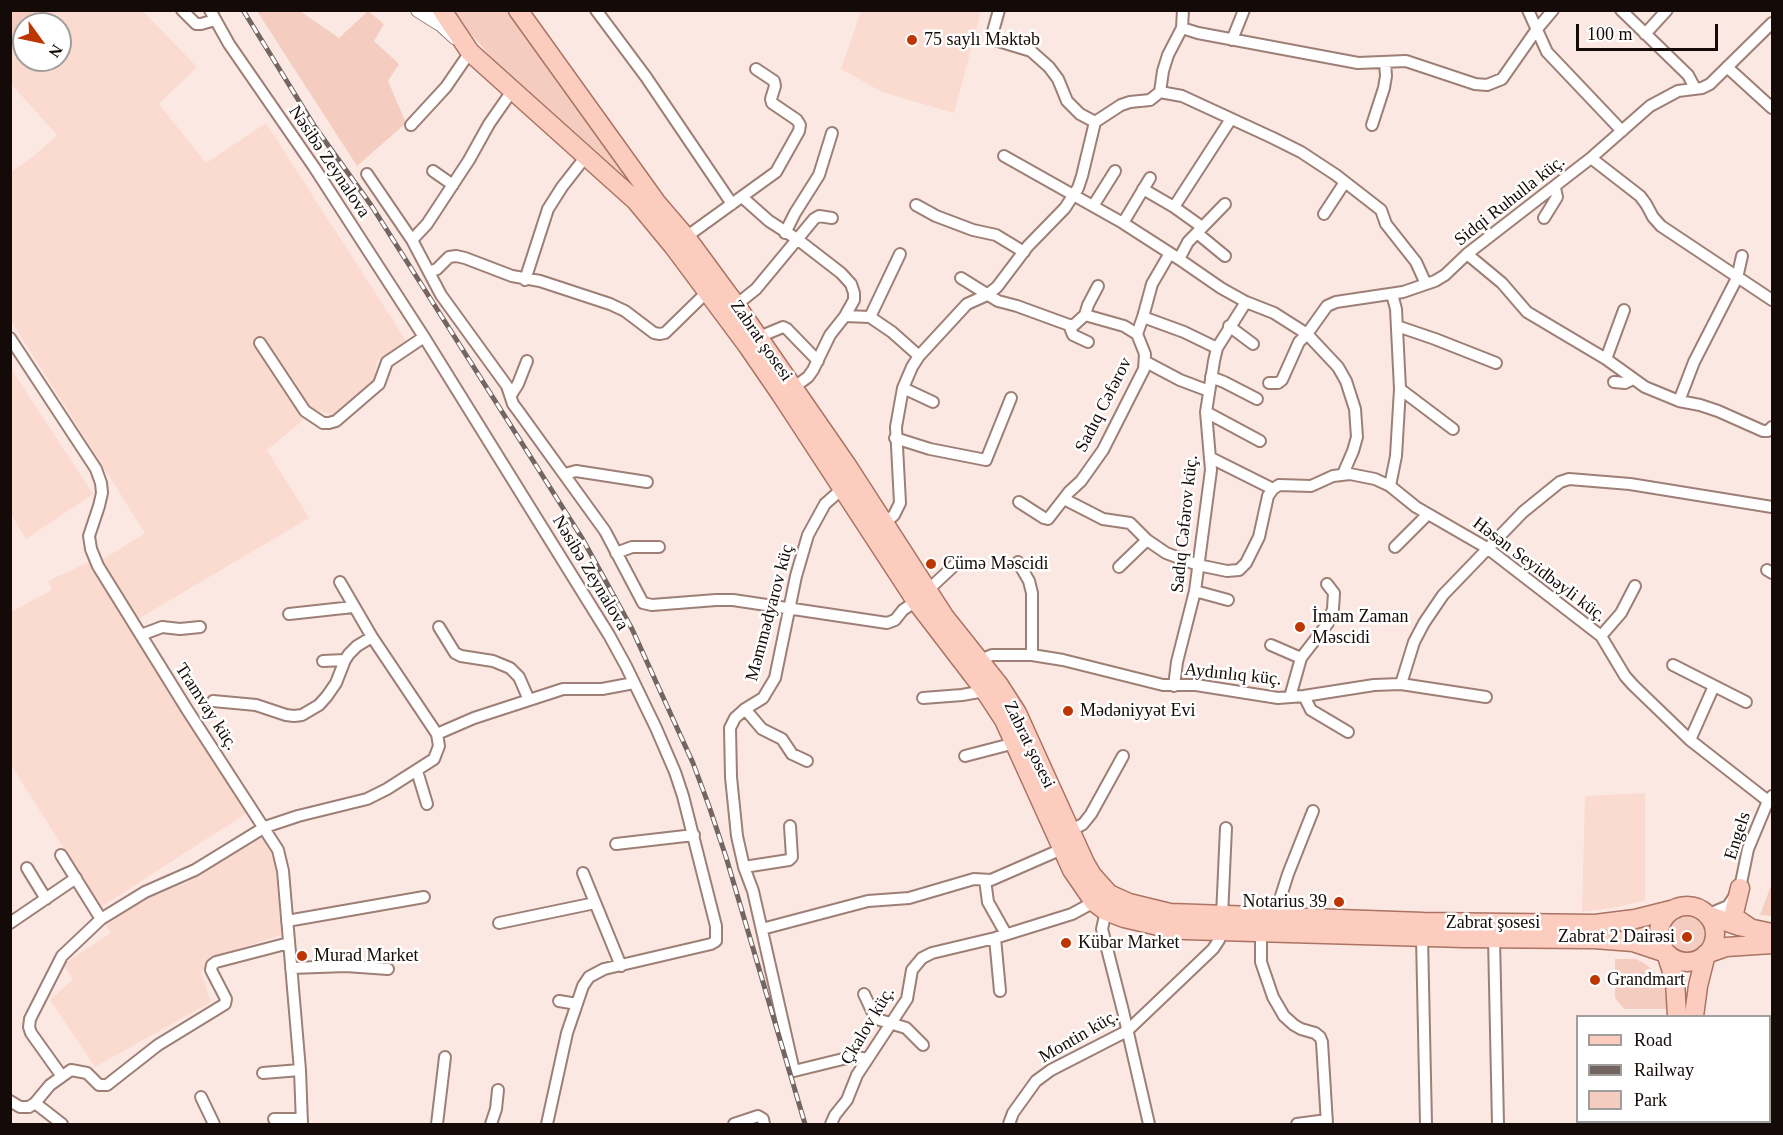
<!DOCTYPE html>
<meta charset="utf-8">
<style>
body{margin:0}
#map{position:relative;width:1783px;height:1135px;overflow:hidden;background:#fce8e2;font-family:Georgia,serif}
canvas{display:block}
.frame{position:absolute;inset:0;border:12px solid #140a07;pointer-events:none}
.legend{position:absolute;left:1576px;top:1015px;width:195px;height:108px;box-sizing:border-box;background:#fff;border:2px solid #a19d9c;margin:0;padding:8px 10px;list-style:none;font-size:18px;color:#140a07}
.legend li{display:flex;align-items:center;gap:12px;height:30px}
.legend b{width:30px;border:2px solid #a19d9c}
.north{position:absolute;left:12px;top:12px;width:60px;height:60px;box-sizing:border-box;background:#fff;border:2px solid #a19d9c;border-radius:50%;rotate:123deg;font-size:16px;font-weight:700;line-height:24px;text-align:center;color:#140a07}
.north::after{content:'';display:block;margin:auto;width:21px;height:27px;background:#bd3500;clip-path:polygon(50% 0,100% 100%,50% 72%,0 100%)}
.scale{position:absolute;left:1576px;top:24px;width:142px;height:27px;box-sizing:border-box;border:3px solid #140a07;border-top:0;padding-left:8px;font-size:18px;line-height:21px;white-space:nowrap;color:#140a07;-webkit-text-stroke:4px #fff;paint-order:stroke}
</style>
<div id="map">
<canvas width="1783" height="1135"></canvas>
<div class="frame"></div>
<ul class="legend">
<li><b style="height:8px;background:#fccdbf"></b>Road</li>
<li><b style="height:8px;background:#736561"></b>Railway</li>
<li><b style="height:16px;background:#f4ccc0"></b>Park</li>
</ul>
<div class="north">N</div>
<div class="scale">100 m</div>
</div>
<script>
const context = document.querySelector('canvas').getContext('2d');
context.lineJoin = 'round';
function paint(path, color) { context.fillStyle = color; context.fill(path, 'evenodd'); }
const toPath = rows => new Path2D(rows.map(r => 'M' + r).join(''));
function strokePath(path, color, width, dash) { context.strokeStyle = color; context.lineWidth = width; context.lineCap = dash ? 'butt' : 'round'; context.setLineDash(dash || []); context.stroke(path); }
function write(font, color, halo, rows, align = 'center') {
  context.font = font + ' Georgia,serif'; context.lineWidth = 5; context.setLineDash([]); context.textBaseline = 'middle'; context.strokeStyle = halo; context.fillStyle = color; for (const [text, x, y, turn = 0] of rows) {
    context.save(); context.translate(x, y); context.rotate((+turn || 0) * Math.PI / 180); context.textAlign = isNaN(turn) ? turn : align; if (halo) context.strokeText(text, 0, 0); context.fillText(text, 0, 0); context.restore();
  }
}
paint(toPath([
 [44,11,143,11,197,67,159,104,206,163,266,123,407,342,377,361,374,381,333,415,315,410,267,450,309,518,138,619,102,560,145,533,11,321,11,172,34,156,57,135,11,84,11,44,24,30,24,60,60,60,60,24,30,24],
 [861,11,981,11,954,113,882,92,841,69],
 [10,367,93,494,26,539,11,514],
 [89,562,247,813,101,907,11,765,10,608,13,611,52,590,48,581],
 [1645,793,1645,900,1618,907,1582,912,1585,796],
 [263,837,275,862,281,935,212,957,201,973,211,1002,95,1067,50,1000,73,979,63,964,111,933,106,925,143,900,188,882]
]), '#fbdad0');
paint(toPath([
 [11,10,39,10,39,11,11,39],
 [257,11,300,11,339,38,368,11,384,24,374,41,399,64,388,81,406,123,357,166],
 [452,11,511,11,632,183,493,59,464,26],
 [1772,883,1772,916,1760,915],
 '1666 935a21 21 0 1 1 42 0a21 21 0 1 1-42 0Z',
 [1650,923,1650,939,1603,933],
 [1615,959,1636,959,1647,965,1661,979,1667,991,1669,1009,1624,1009,1615,998]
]), '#f4ccc0');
const minor = toPath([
 [182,10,196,24,201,24,215,20],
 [210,10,229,44,314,167,424,337,609,635,626,666,656,728,675,772,683,796,716,926,716,941,711,944,604,969,589,977,583,986,567,1033,547,1124],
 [596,10,646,77,732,204],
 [999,10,992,35,995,40,1031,51,1049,67,1058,79,1067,101,1080,114,1095,122],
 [1528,10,1547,52,1622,131],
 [1621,10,1688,75,1695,88],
 [1182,28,1198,33,1358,63,1406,61,1475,84,1487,85,1502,79,1537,29,1553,10],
 [1645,34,1667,10],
 [1232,40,1244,10],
 [1727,67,1772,108],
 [1160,92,1182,96,1273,138,1301,152,1336,175,1381,210,1386,224,1416,262,1426,284],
 [411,125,446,87,470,52],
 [1372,125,1384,88,1386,76,1385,62],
 [1004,156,1123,223,1179,259,1221,288,1246,302,1274,313,1307,334,1338,367,1346,381,1355,409,1357,437,1353,451,1343,474],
 [1591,158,1640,196,1646,204,1653,217,1661,226,1772,300],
 [433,171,453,185],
 [367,174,412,240,441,295,507,386,513,404,519,412,605,531,643,603,652,605,716,600,733,600,887,623,895,620,903,610,916,601],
 [1143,189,1174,207,1202,227],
 [742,197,769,221,797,239,841,273,851,284,854,293,854,300,845,316,830,335,813,370,808,377,793,388],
 [916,205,936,216,973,230,996,235,1024,252],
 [1093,206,1115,171],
 [1174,207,1231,119],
 [1324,214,1345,182],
 [1544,218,1557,197,1555,188],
 [1123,223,1150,178],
 [785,233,795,213,819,175,832,133],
 [1197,233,1225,256],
 [686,237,776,172,799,131,800,125,797,120,772,103,771,99,775,86,774,81,756,69],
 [412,240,427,224,469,160,489,124,512,91],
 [1467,254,1502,283,1527,312,1606,359,1645,387,1679,401,1700,405,1718,411,1763,431,1768,431,1772,427],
 [1179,259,1188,242,1225,204],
 [429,272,437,269,449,257,456,256,465,258,512,276,540,281,610,304,625,311,654,333,660,334,665,333,707,292],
 [961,278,998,301,1017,306,1069,325,1074,325,1085,315,1124,326,1137,334],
 [525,280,548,209,562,187,587,155],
 [736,305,756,289,814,219,819,216,832,218],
 [1085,315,1088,305,1098,286],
 [845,316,870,317,892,332,919,356],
 [870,317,900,254],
 [1143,317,1184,332,1217,348],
 [1069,325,1073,335,1088,342],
 [1229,326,1253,344],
 [1397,326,1435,339,1496,363],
 [759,337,783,327,787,329,818,361],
 [10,338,96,469,101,483,102,493,99,506,89,536,91,549,98,566,188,711,278,850,283,871,300,1070,302,1124],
 [260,343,305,411,323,423,329,423,336,421,379,384,387,362,424,337],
 [1606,359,1624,310],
 [1146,362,1180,380,1209,391],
 [1211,377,1224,382,1257,399],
 [1614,382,1625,383,1633,379],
 [1269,383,1278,383,1282,380,1299,342,1307,334,1327,306,1336,302,1403,292,1435,281,1445,275,1467,254,1591,158,1650,106,1678,91,1702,88,1710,84,1772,23],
 [903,388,933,402],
 [1400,389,1453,429],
 [511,395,518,384,527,361],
 [1679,401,1694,362,1737,278,1742,256],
 [1206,412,1260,441],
 [895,438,930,449,986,460,1011,398],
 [1211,458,1273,489,1279,485,1311,486,1333,476,1350,474,1375,479,1390,486,1416,507,1487,548,1601,636,1625,676,1633,685,1690,740,1768,801],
 [565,474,576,471,647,482],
 [1390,486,1396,456,1400,389,1396,309,1392,294],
 [843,488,825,504,808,535,796,576,775,678,763,698,745,709,735,718,730,728,731,777,737,836,744,867,753,891,794,1071,843,1059,856,1057,867,1059],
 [1064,499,1103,519,1130,523,1147,540,1166,553,1198,565,1227,571,1239,570,1246,563,1259,537,1268,496,1273,489],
 [1019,502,1044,518,1048,519,1069,492,1081,481,1103,450,1144,369,1145,354,1137,334,1143,317,1152,284,1170,253],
 [884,524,894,515,900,503,896,427,903,388,912,367,919,356,967,304,987,295,997,287,1028,246,1065,208,1078,188,1082,176,1095,122,1121,105,1130,102,1150,100,1160,92,1163,71,1168,55,1182,28,1183,10],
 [1395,547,1428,514],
 [616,553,632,547,659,547],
 [1018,562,1029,581,1032,593,1032,655],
 [1119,567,1147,540],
 [1767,570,1772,573],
 [340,582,372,637,437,734],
 [927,591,959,561],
 [1195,591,1228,600],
 [289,614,353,607],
 [439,627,455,653,461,656,493,661,510,668,519,677,529,700],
 [141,635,162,627,180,629,200,627],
 [1601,636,1621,613,1635,586],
 [1271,645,1301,658],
 [980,660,992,655,1032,655,1063,660,1163,685,1196,685,1278,698,1304,696,1374,685,1401,684,1486,697],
 [323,661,345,660],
 [1673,665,1746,702],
 [1401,684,1414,642,1424,623,1443,595,1523,512,1560,482,1569,479,1630,484,1772,507],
 [1174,686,1177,662,1195,591,1211,470,1206,412,1214,361,1217,348,1246,302],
 [1304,696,1311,710,1348,732],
 [1290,697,1301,658,1328,623,1333,609,1334,593,1327,584],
 [923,698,962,695,985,691],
 [213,701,256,705,286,715,294,716,302,715,319,705,327,696,336,683,345,660,349,654,357,646,372,637],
 [745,709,762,729,782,739,792,754,807,761],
 [1690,740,1714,686],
 [965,756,1015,743],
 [417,771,427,804],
 [1070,831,1083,824,1091,814,1123,756],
 [616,844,694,835],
 [61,855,101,919],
 [744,867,789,860,792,857,790,826],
 [27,868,46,899],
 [583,873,621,966],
 [985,880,988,902,1006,934],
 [1106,911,1102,929,1123,1011,1149,1124],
 [1709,914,1728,906,1740,888,1748,849,1768,801,1772,796],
 [1222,916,1226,828],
 [1279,917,1281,896,1288,874,1313,811],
 [287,921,424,897],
 [10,923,76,878],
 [499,923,595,903],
 [762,929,868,901,909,898,974,879,991,880,1062,849],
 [1261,933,1261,962,1273,997,1284,1016,1294,1025,1301,1029,1315,1033,1320,1037,1322,1042,1327,1124],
 [1422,937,1426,1124],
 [995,938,1000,991],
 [1494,938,1498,1124],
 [291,968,346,966,388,969],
 [864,994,872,1011,880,1020,906,1028,923,1045],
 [559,1001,577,1004],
 [263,1073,300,1070],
 [61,1075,31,1033,29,1027,30,1019,62,956,101,919,145,892,195,870,265,827,298,816,367,799,387,789,434,759,439,746,437,734,474,718,563,689,602,689,634,683],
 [201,1097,214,1124],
 [10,1101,20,1107,29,1107,35,1103,50,1085,71,1070,87,1073,99,1085,107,1085,158,1045,225,1004,226,999,211,970,212,965,216,962,289,943],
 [35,1103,62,1124],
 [274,1119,302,1119],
 [437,1124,445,1057],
 [491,1124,496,1109,498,1090],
 [734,1124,758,1116,763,1119,764,1124],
 [831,1124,835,1115,847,1100,857,1075,907,999,912,970,922,958,932,953,995,938,1072,914,1094,902],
 [1009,1124,1013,1113,1036,1081,1051,1070,1127,1031,1213,949,1219,940,1222,932],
 [1297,1124,1327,1120]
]);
const tertiary = toPath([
 [418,10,442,25,455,37]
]);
const primary = toPath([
 [442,10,470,52,636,201,674,247,747,345,782,396,916,601,985,691,1004,720,1072,870,1094,902,1106,911,1124,918,1167,928,1185,930,1464,938,1594,939,1633,942,1666,953,1675,981,1677,1016],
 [518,10,656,202,686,237,736,305,846,464,944,616,999,685,1017,713,1085,863,1092,875,1109,894,1129,903,1170,913,1423,922,1595,924,1635,919,1675,909],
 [1740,888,1734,913,1734,917,1750,928],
 '1659 934a28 28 0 1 1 56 0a28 28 0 1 1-56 0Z',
 [1707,915,1739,926,1772,933],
 [1694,1016,1698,986,1706,954,1726,947,1772,944],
 [1679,1122,1679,1124],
 [1695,1122,1695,1124]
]);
strokePath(minor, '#9d7f76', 14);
strokePath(tertiary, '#9d7f76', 16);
strokePath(primary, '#aa7363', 21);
strokePath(minor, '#fff', 10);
strokePath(tertiary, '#fff', 14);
strokePath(primary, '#fccdbf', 18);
const rail = toPath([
 [243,10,315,127,371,205,582,538,632,629,693,763,709,806,726,857,805,1124]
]);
strokePath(rail, '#736561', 5);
strokePath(rail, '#fff', 3, [9]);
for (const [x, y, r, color] of [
 [912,40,6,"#bd3500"],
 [931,564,6,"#bd3500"],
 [1300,627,6,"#bd3500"],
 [1068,711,6,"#bd3500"],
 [1339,902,6,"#bd3500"],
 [1687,937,6,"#bd3500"],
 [1066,943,6,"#bd3500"],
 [302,956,6,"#bd3500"],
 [1595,980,6,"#bd3500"]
]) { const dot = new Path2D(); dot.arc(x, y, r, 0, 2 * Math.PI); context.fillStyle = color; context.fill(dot); strokePath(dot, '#fff', 2); }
write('18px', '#140a07', '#fff', [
 ["75 saylı Məktəb",924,40],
 ["Cümə Məscidi",943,564],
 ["İmam Zaman",1312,617],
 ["Məscidi",1312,638],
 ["Mədəniyyət Evi",1080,711],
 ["Notarius 39",1327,902,"right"],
 ["Zabrat 2 Dairəsi",1675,937,"right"],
 ["Kübar Market",1078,943],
 ["Murad Market",314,956],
 ["Grandmart",1607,980]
], 'left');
write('18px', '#140a07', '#fff', [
 ["Nəsibə Zeynalova",329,162,56],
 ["Sidqi Ruhulla küç.",1510,201,-38],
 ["Zabrat şosesi",761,341,55],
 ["Sadıq Cəfərov",1104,405,-63],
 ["Sadıq Cəfərov küç.",1185,524,-84],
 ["Həsən Seyidbəyli küç.",1539,570,37],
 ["Nəsibə Zeynalova",590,573,59],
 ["Məmmədyarov küç",770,613,-75],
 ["Aydınlıq küç.",1233,675,6],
 ["Tramvay küç.",206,707,57],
 ["Zabrat şosesi",1029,745,64],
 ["Engels",1738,836,-72],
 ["Zabrat şosesi",1493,923],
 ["Çkalov küç.",868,1026,-59],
 ["Montin küç.",1079,1037,-30]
]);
</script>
